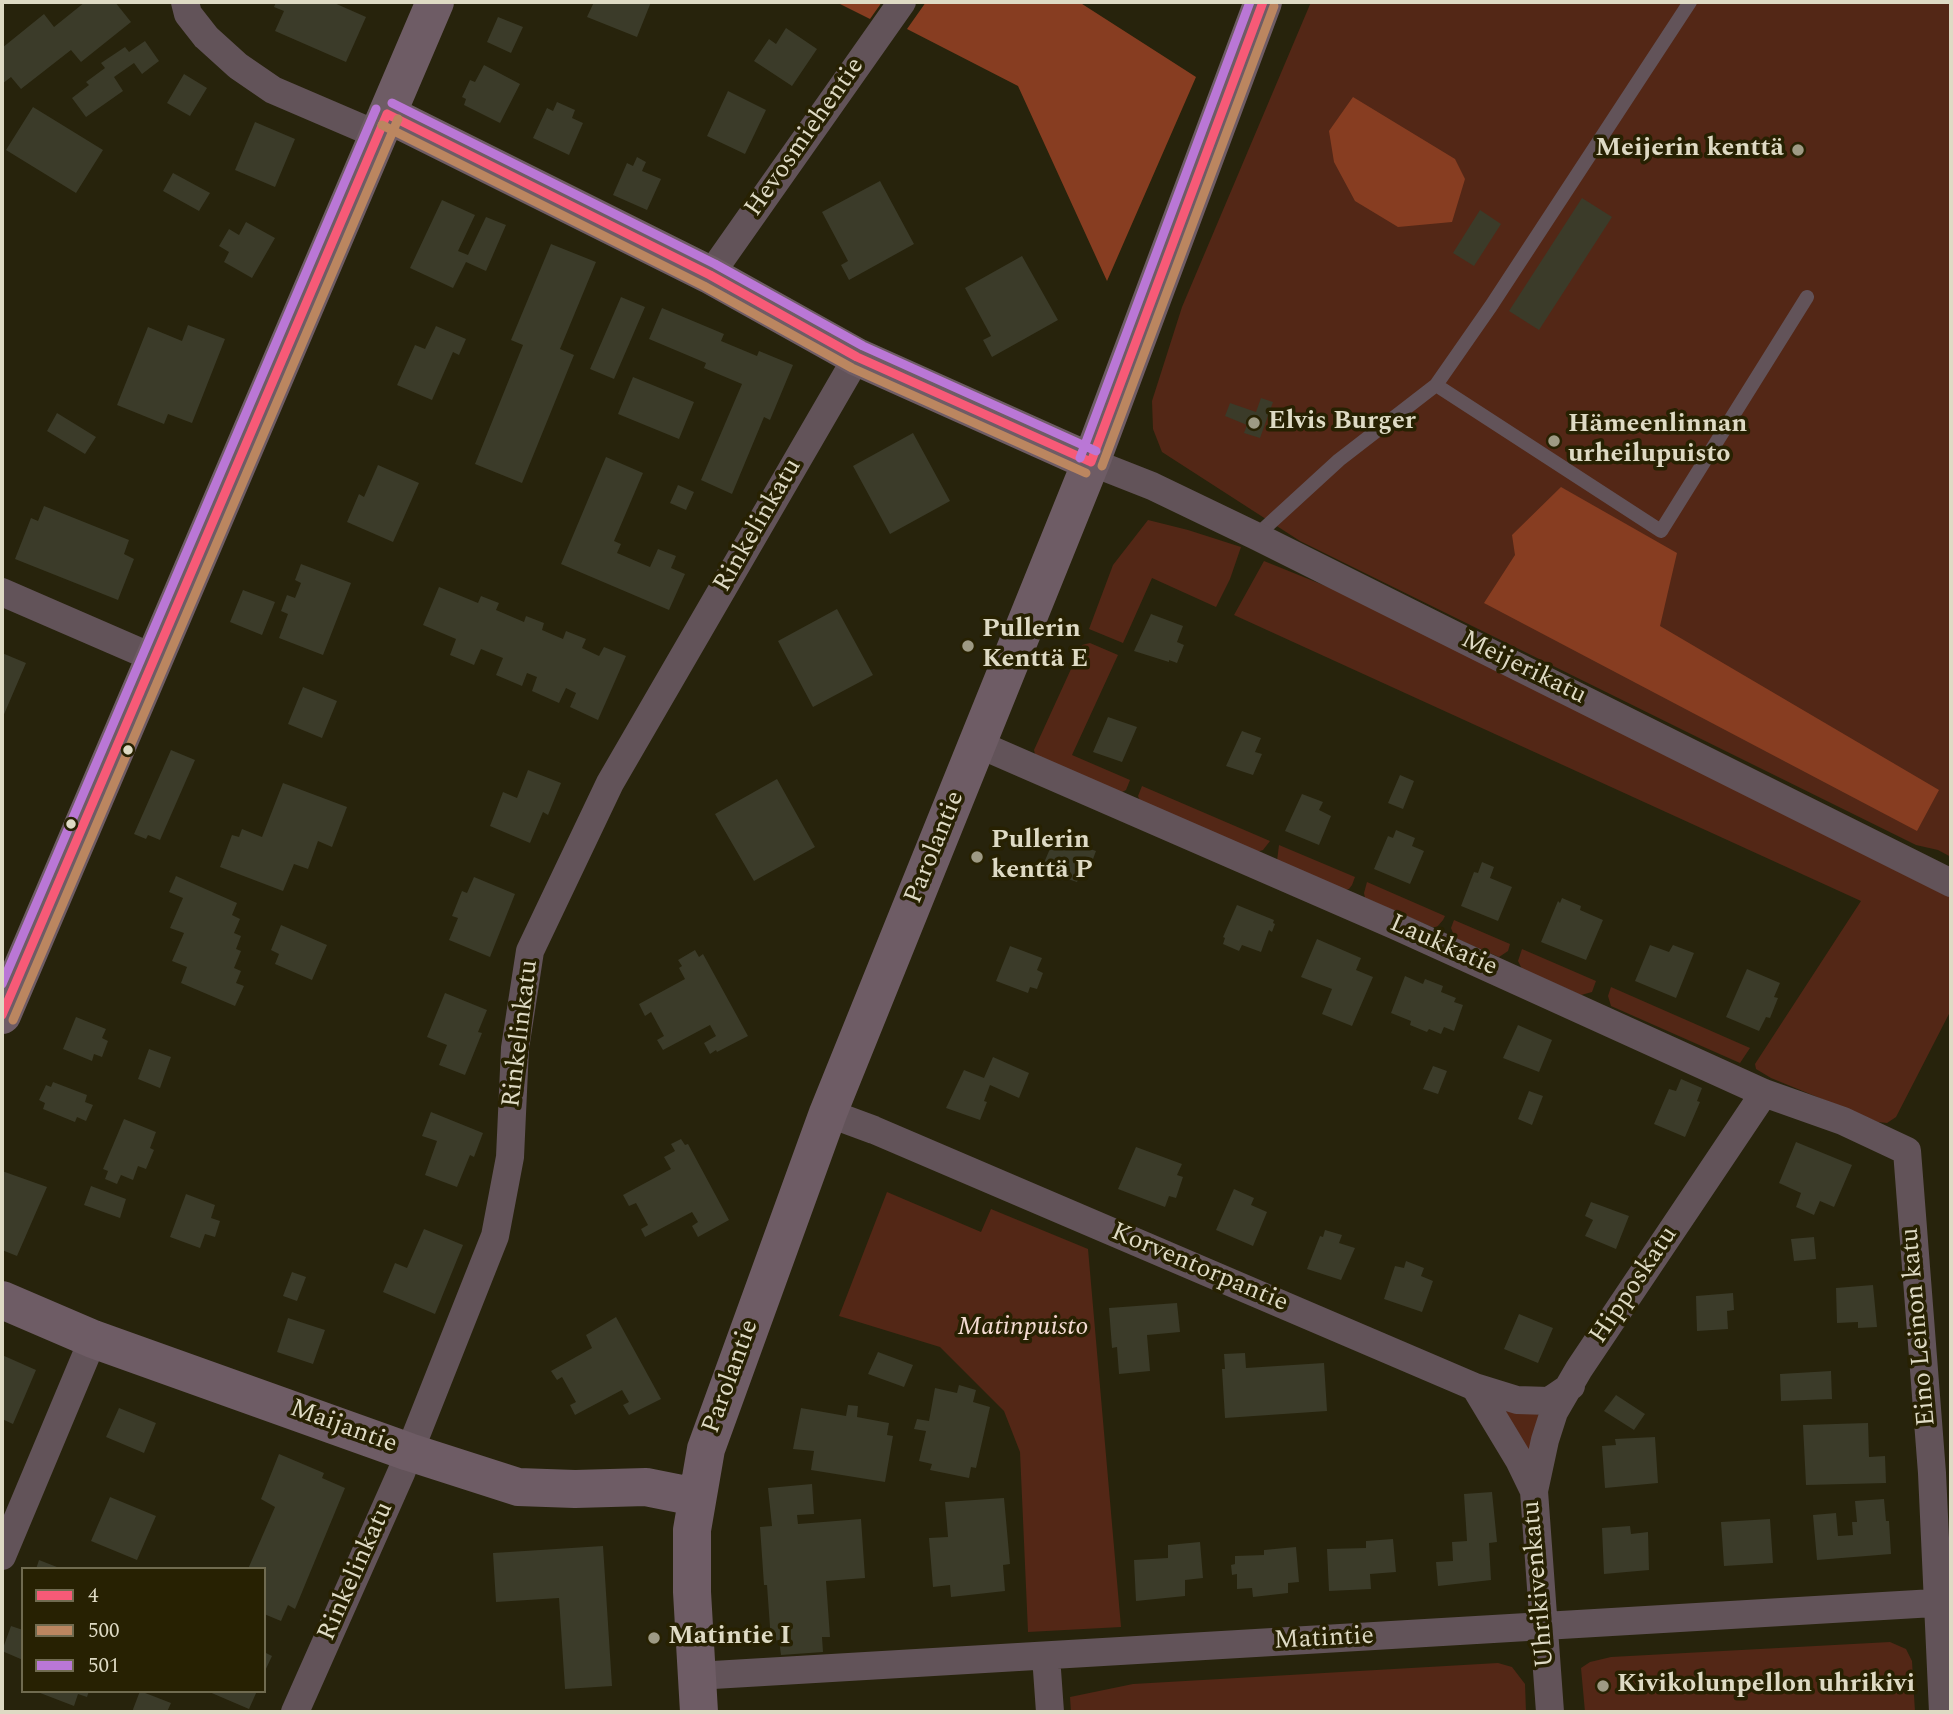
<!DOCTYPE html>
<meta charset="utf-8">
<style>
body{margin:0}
#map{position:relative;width:1953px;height:1714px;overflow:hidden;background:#27230c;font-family:Spectral,serif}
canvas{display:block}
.frame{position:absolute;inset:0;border:4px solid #dedac4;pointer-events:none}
.legend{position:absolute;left:21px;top:1567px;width:245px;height:126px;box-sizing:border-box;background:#272102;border:2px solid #706b50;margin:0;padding:9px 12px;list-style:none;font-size:21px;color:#dedac4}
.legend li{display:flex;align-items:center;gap:14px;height:35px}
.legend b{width:35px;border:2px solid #706b50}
</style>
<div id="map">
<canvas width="1953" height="1714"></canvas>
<div class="frame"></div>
<ul class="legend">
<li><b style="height:9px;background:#f75a77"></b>4</li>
<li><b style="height:9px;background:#bb8660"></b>500</li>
<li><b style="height:9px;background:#ba77d6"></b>501</li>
</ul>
</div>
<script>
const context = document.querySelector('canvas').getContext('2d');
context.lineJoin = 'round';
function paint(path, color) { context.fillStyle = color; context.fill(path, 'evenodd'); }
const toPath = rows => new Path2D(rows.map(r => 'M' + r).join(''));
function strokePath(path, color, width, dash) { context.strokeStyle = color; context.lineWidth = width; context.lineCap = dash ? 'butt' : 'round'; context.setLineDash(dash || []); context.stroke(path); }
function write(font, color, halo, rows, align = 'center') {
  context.font = font + ' Spectral,serif'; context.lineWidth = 7; context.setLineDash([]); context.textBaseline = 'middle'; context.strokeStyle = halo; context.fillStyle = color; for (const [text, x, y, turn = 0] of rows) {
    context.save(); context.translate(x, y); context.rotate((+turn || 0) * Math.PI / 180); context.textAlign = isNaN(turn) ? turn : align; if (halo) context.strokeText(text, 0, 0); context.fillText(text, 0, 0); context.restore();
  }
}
paint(toPath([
 [1311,2,1951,2,1951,857,1938,850,1916,845,1300,541,1162,452,1153,429,1152,401,1182,307],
 [1148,520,1188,530,1241,547,1230,579,1216,607,1152,578,1123,643,1089,629,1113,565],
 [1264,561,1348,595,1951,897,1951,1010,1896,1117,1887,1123,1878,1122,1771,1078,1756,1069,1755,1064,1861,901,1234,615],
 [1090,643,1118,655,1072,755,1130,780,1126,790,1116,795,1037,762,1034,750,1082,645],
 [1142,786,1270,841,1263,850,1254,853,1142,806,1138,796],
 [1279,845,1355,877,1352,885,1349,889,1341,891,1277,861],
 [1367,882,1445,916,1443,920,1437,927,1432,927,1365,898,1364,893],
 [1454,920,1510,944,1508,951,1499,957,1455,938,1451,928],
 [1522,949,1596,981,1592,992,1581,995,1522,969,1518,961],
 [1611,987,1750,1048,1740,1063,1611,1006,1608,996],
 [887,1192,981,1232,991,1209,1088,1249,1121,1627,1028,1632,1020,1452,1004,1411,940,1347,839,1316],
 [1501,1409,1536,1412,1540,1417,1529,1459],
 [1890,1642,1906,1649,1912,1661,1915,1712,1585,1712,1581,1668,1590,1662,1611,1657],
 [1498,1663,1512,1667,1525,1684,1526,1712,1071,1712,1070,1697,1133,1684]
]), '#532716');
paint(toPath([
 [836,2,882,2,870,19],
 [926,2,1079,2,1196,77,1107,281,1018,86,907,29],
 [1353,97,1455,159,1465,179,1452,222,1398,227,1355,201,1334,162,1329,131],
 [1561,487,1677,553,1660,626,1939,790,1917,831,1484,603,1515,555,1512,535]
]), '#873d21');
paint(toPath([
 [85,2,115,2,131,22,81,62,71,50,21,89,11,77,2,84,2,48,44,14,54,27],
 [276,2,332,2,366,17,346,62,275,31,284,11,274,7],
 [594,2,651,2,637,37,587,17],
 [498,17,523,27,511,53,487,42],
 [786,28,817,49,792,86,754,61,769,39,776,44],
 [145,41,159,61,142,74,134,63,114,77,123,91,86,117,72,98,89,85,86,82,105,68,101,63,125,47,129,52],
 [484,65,520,84,500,123,464,105,466,99,462,97,470,80,475,82],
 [184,74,207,88,190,116,167,103],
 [728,91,766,110,745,154,707,136],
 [557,102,575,110,572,118,583,123,569,155,533,138,547,108,553,111],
 [33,107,103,150,76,193,6,150],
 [255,122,295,139,275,187,235,170],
 [637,157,646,162,642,171,661,179,647,210,613,195,627,163,633,166],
 [173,173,210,193,199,211,163,191],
 [880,181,914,244,849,280,841,265,848,261,822,212],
 [1582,198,1612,217,1539,330,1509,311],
 [442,200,475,215,458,251,468,255,486,217,506,225,486,271,466,262,453,288,410,268],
 [1480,210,1501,224,1474,266,1453,253],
 [246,222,275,238,252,278,224,262,229,252,219,246,229,229,239,235],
 [551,244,596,262,560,349,574,355,522,483,475,464,523,345,511,340],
 [1022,256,1058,320,992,357,983,340,991,336,965,288],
 [621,297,645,307,614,379,590,369],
 [662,308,724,334,721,341,757,356,759,351,793,365,770,420,764,417,732,494,701,480,742,384,704,368,706,363,649,339],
 [188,325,225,339,192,423,168,414,164,424,117,405,148,327,182,341],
 [436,326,466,339,459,355,453,352,432,400,397,385,415,345,425,349],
 [633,377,694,402,679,439,618,414],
 [1261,398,1273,402,1260,438,1244,433,1247,425,1225,416,1230,403,1256,412],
 [57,413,96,437,85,454,47,431],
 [913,433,950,501,890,534,853,466],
 [606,457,643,473,614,541,621,544,617,553,650,567,658,549,676,556,671,568,685,574,669,610,561,564],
 [378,465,419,483,393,542,347,522,359,494,364,497],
 [678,485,694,492,686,510,670,503],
 [44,506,129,540,124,554,134,559,118,600,15,559,31,518,38,521],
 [301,564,351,583,323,655,279,638,288,614,281,611,287,595,295,598,301,583,295,580],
 [439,587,478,603,481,596,499,603,496,610,524,622,526,616,544,623,542,630,563,639,566,631,586,639,582,648,599,656,604,647,626,656,598,720,570,707,576,693,566,688,559,703,532,691,537,677,527,673,522,686,496,675,503,658,481,649,474,665,450,655,456,639,423,625],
 [243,590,275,602,262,635,230,622],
 [837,609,873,675,813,707,778,641],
 [1151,614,1183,626,1177,642,1184,645,1177,663,1169,660,1169,662,1134,651],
 [2,653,26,663,2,719],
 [303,687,337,701,322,738,288,724],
 [1108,717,1137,727,1122,762,1093,752],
 [1242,731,1261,738,1255,752,1262,754,1253,775,1226,766],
 [171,750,195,760,160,840,148,835,146,839,134,834],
 [528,770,561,783,548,815,543,812,530,843,490,826,503,792,517,798],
 [1400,775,1414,781,1403,809,1388,803],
 [777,779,815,847,754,881,715,814],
 [283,783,347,807,332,847,318,841,308,869,294,864,283,891,220,867,232,835,239,837,242,829,262,837],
 [1302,794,1323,802,1319,810,1331,816,1319,845,1285,831],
 [1396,830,1415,838,1412,846,1424,851,1410,884,1374,869,1388,836,1393,838],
 [1057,832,1092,844,1090,849,1096,851,1089,870,1083,867,1077,882,1041,870],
 [1482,862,1494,867,1490,878,1512,887,1498,921,1461,906,1474,872,1478,873],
 [176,876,237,903,232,915,240,919,234,933,241,936,236,949,241,951,234,968,241,971,236,983,244,986,235,1006,181,983,187,967,172,961,184,933,170,928,183,898,169,892],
 [474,877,515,894,490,957,449,940,458,918,452,916,462,891,467,893],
 [1562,898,1581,906,1580,910,1603,920,1586,960,1541,942,1558,901,1560,903],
 [1237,905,1274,920,1273,923,1275,924,1272,932,1269,930,1261,952,1242,945,1239,951,1223,944,1225,938,1223,937],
 [281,925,327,945,312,980,275,964,279,954,271,950],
 [1317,939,1361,958,1356,970,1373,977,1352,1026,1322,1014,1332,989,1301,977],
 [1650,945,1669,952,1673,945,1694,953,1676,998,1635,981],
 [1010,946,1042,958,1037,970,1043,973,1037,989,1030,987,1028,993,996,981],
 [695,950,699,957,703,954,748,1036,717,1052,716,1050,710,1054,704,1043,716,1036,710,1025,663,1050,657,1040,664,1036,651,1012,645,1016,639,1004,685,979,679,968,682,966,678,960],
 [1747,969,1780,983,1774,997,1778,998,1770,1018,1766,1017,1759,1031,1726,1017],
 [1405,976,1423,984,1425,979,1443,986,1441,992,1456,998,1454,1002,1463,1005,1454,1031,1444,1027,1441,1034,1429,1029,1427,1032,1410,1025,1411,1021,1391,1013],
 [445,993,487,1010,478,1032,482,1033,465,1075,439,1065,447,1045,427,1037],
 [76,1017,106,1029,102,1038,108,1041,102,1057,94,1054,92,1061,63,1049],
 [1518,1025,1552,1040,1539,1072,1503,1058],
 [149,1049,171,1057,160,1088,138,1079],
 [993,1057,1029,1073,1019,1098,990,1085,984,1101,987,1102,980,1120,946,1108,964,1070,984,1078],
 [1433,1066,1447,1071,1438,1094,1423,1089],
 [1681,1079,1702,1088,1697,1101,1700,1102,1685,1137,1654,1124,1669,1089,1676,1091],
 [53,1082,87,1095,85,1102,93,1105,86,1121,77,1117,75,1122,43,1109,45,1103,39,1100,46,1085,51,1087],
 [1529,1091,1543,1096,1532,1125,1518,1119],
 [431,1112,483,1133,474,1157,470,1155,457,1187,425,1175,437,1141,422,1136],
 [124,1119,156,1132,150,1148,154,1150,146,1169,138,1166,133,1180,121,1175,117,1184,105,1179,108,1171,103,1169],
 [681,1139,685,1145,688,1144,729,1220,698,1237,692,1226,698,1222,692,1212,645,1237,641,1229,648,1225,636,1203,629,1206,623,1195,671,1169,664,1157,675,1151,671,1144],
 [1796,1142,1852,1165,1834,1207,1820,1201,1814,1215,1796,1207,1801,1193,1779,1183],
 [1136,1147,1182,1164,1177,1175,1183,1177,1176,1198,1169,1196,1165,1207,1118,1189],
 [2,1171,47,1187,17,1256,2,1250],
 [91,1186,126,1199,120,1218,84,1205],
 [1234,1189,1254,1198,1251,1205,1267,1212,1253,1246,1216,1230],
 [186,1194,215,1205,211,1218,220,1221,215,1237,205,1234,200,1248,170,1237],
 [1591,1202,1629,1216,1616,1249,1585,1236,1593,1220,1585,1216],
 [424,1229,463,1245,435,1314,383,1292,395,1263,407,1268],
 [1325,1230,1342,1235,1339,1243,1355,1248,1341,1280,1307,1269,1320,1236,1323,1237],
 [1814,1237,1816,1259,1794,1261,1791,1239],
 [1406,1261,1424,1268,1421,1276,1433,1281,1422,1312,1384,1299,1395,1266,1404,1268],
 [292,1272,306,1277,297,1301,283,1296],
 [1873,1285,1877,1327,1858,1328,1858,1322,1837,1323,1836,1288],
 [1733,1293,1734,1310,1727,1311,1728,1329,1697,1331,1696,1296],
 [1177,1303,1180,1332,1147,1335,1150,1371,1119,1374,1117,1347,1112,1348,1109,1308],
 [1519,1314,1553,1328,1538,1363,1504,1349],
 [616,1317,661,1399,629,1415,623,1405,629,1402,622,1390,575,1415,570,1405,576,1402,562,1377,557,1380,551,1371,592,1348,586,1335],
 [288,1318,325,1330,313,1364,277,1352],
 [878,1352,913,1365,904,1387,868,1374],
 [1245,1353,1246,1368,1324,1363,1327,1411,1225,1418,1222,1369,1225,1369,1224,1354],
 [2,1355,36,1370,13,1424,2,1419],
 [1831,1371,1832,1399,1781,1401,1780,1374],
 [959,1385,976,1390,973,1402,990,1407,976,1468,971,1467,969,1478,930,1470,932,1464,919,1461,926,1431,914,1429,917,1419,929,1421,935,1388,957,1393],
 [1616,1395,1645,1414,1634,1430,1604,1411],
 [848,1405,858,1406,857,1417,889,1423,887,1435,893,1436,885,1482,811,1470,814,1451,793,1449,801,1408,846,1416],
 [119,1408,156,1423,144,1453,106,1437],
 [1868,1423,1869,1457,1885,1456,1886,1483,1806,1485,1803,1425],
 [1655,1437,1658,1483,1605,1488,1602,1446,1616,1445,1615,1439],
 [279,1454,324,1473,322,1478,345,1488,295,1609,288,1605,281,1621,264,1614,264,1569,248,1569,275,1507,261,1499],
 [812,1484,814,1514,797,1515,798,1524,861,1519,865,1578,826,1581,830,1637,822,1637,823,1652,781,1655,779,1640,771,1641,767,1585,764,1585,760,1527,772,1526,768,1488],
 [1492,1492,1497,1542,1489,1543,1491,1580,1438,1586,1436,1562,1453,1561,1452,1542,1467,1541,1464,1494],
 [110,1497,156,1516,137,1560,91,1541],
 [1004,1498,1010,1564,1003,1565,1005,1591,951,1597,950,1585,933,1587,929,1538,948,1537,945,1502],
 [1884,1499,1886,1521,1889,1521,1891,1554,1817,1560,1813,1515,1836,1513,1838,1536,1853,1535,1852,1522,1857,1522,1855,1501],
 [1770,1519,1773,1563,1724,1566,1721,1522],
 [1630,1526,1631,1534,1648,1532,1649,1570,1604,1574,1602,1528],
 [1393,1539,1396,1572,1370,1574,1371,1589,1329,1591,1327,1549,1366,1548,1366,1541],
 [1200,1542,1203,1578,1185,1580,1185,1596,1136,1601,1134,1560,1168,1558,1168,1545],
 [603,1546,612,1686,565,1689,559,1598,496,1602,493,1553],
 [1296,1547,1299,1582,1288,1583,1288,1593,1253,1597,1252,1588,1237,1589,1237,1574,1232,1575,1231,1565,1235,1564,1235,1556,1264,1555,1264,1550],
 [39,1560,62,1569,36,1569],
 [11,1626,23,1630,23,1660,2,1651],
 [264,1652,272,1656,264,1673],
 [35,1691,89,1691,87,1697,78,1694,74,1706],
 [140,1691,171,1703,167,1712,132,1712],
 [207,1691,257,1691,249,1709]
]), '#3b3b29');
strokePath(toPath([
 [1436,385,1491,306,1690,2],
 [1256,536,1339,460,1436,385,1661,531,1807,297]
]), '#625359', 14);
strokePath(toPath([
 [185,2,188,14,206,37,238,66,273,90,378,135],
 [710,275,902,2],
 [1091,462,1152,486,1256,536,1951,883],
 [2,592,154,658],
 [978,744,1396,926,1764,1093,1843,1121,1907,1151,1932,1473,1943,1712],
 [828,1113,874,1130,1475,1387,1517,1400,1549,1401,1571,1386],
 [1475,1387,1519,1460,1534,1491,1550,1712],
 [1534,1491,1545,1440,1554,1412,1579,1369,1764,1093],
 [2,1556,93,1339],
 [1046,1656,1050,1712],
 [696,1676,1951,1602],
 [295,1712,401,1473,495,1236,510,1157,515,1048,530,951,610,783,857,357]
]), '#625359', 28);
strokePath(toPath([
 [387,114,710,275,857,357,1091,462],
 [2,1015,435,2],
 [2,1300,93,1339,409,1452,518,1487,575,1489,646,1487,696,1497],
 [699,1712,692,1592,692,1530,706,1449,828,1113,1091,462,1263,2]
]), '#6e5c65', 38);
strokePath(toPath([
 [387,114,710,275,857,357,1091,462],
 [1091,462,1263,2],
 [2,1015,387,114]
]), '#f75a77', 9);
strokePath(toPath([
 [382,125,704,286,852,368,1086,473],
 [1102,466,1274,6],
 [13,1020,398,119]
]), '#bb8660', 9);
strokePath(toPath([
 [392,103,715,264,863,346,1096,451],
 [1080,458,1250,2],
 [2,984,376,109]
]), '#ba77d6', 9);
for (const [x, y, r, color] of [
 [1798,150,7,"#9e9a84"],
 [1254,423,7,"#9e9a84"],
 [1554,441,7,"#9e9a84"],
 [968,646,7,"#9e9a84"],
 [128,750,6,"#dedac4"],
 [71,824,6,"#dedac4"],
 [977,857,7,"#9e9a84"],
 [654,1638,7,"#9e9a84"],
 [1603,1686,7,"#9e9a84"]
]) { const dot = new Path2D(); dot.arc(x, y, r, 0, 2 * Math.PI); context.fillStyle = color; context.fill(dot); strokePath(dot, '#272102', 2.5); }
write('26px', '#dedac4', '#272102', [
 ["Hevosmiehentie",806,138,-55],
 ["Rinkelinkatu",759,526,-60],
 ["Meijerikatu",1523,669,26],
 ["Parolantie",936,848,-68],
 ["Laukkatie",1443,947,24],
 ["Rinkelinkatu",522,1034,-83],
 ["Korventorpantie",1199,1269,23],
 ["Hipposkatu",1635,1286,-56],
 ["Eino Leinon katu",1920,1327,-95],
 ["Parolantie",732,1377,-70],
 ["Maijantie",343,1428,20],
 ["Rinkelinkatu",357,1572,-66],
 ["Uhrikivenkatu",1540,1584,-95],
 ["Matintie",1324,1640,-3]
]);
write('bold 26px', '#dedac4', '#272102', [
 ["Meijerin kenttä",1784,150,"right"],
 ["Elvis Burger",1268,423],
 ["Hämeenlinnan",1568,426],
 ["urheilupuisto",1568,456],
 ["Pullerin",982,631],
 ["Kenttä E",982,661],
 ["Pullerin",991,842],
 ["kenttä P",991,872],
 ["Matintie I",668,1638],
 ["Kivikolunpellon uhrikivi",1617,1686]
], 'left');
write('italic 26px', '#f4dbd3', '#272102', [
 ["Matinpuisto",1023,1329]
]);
</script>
